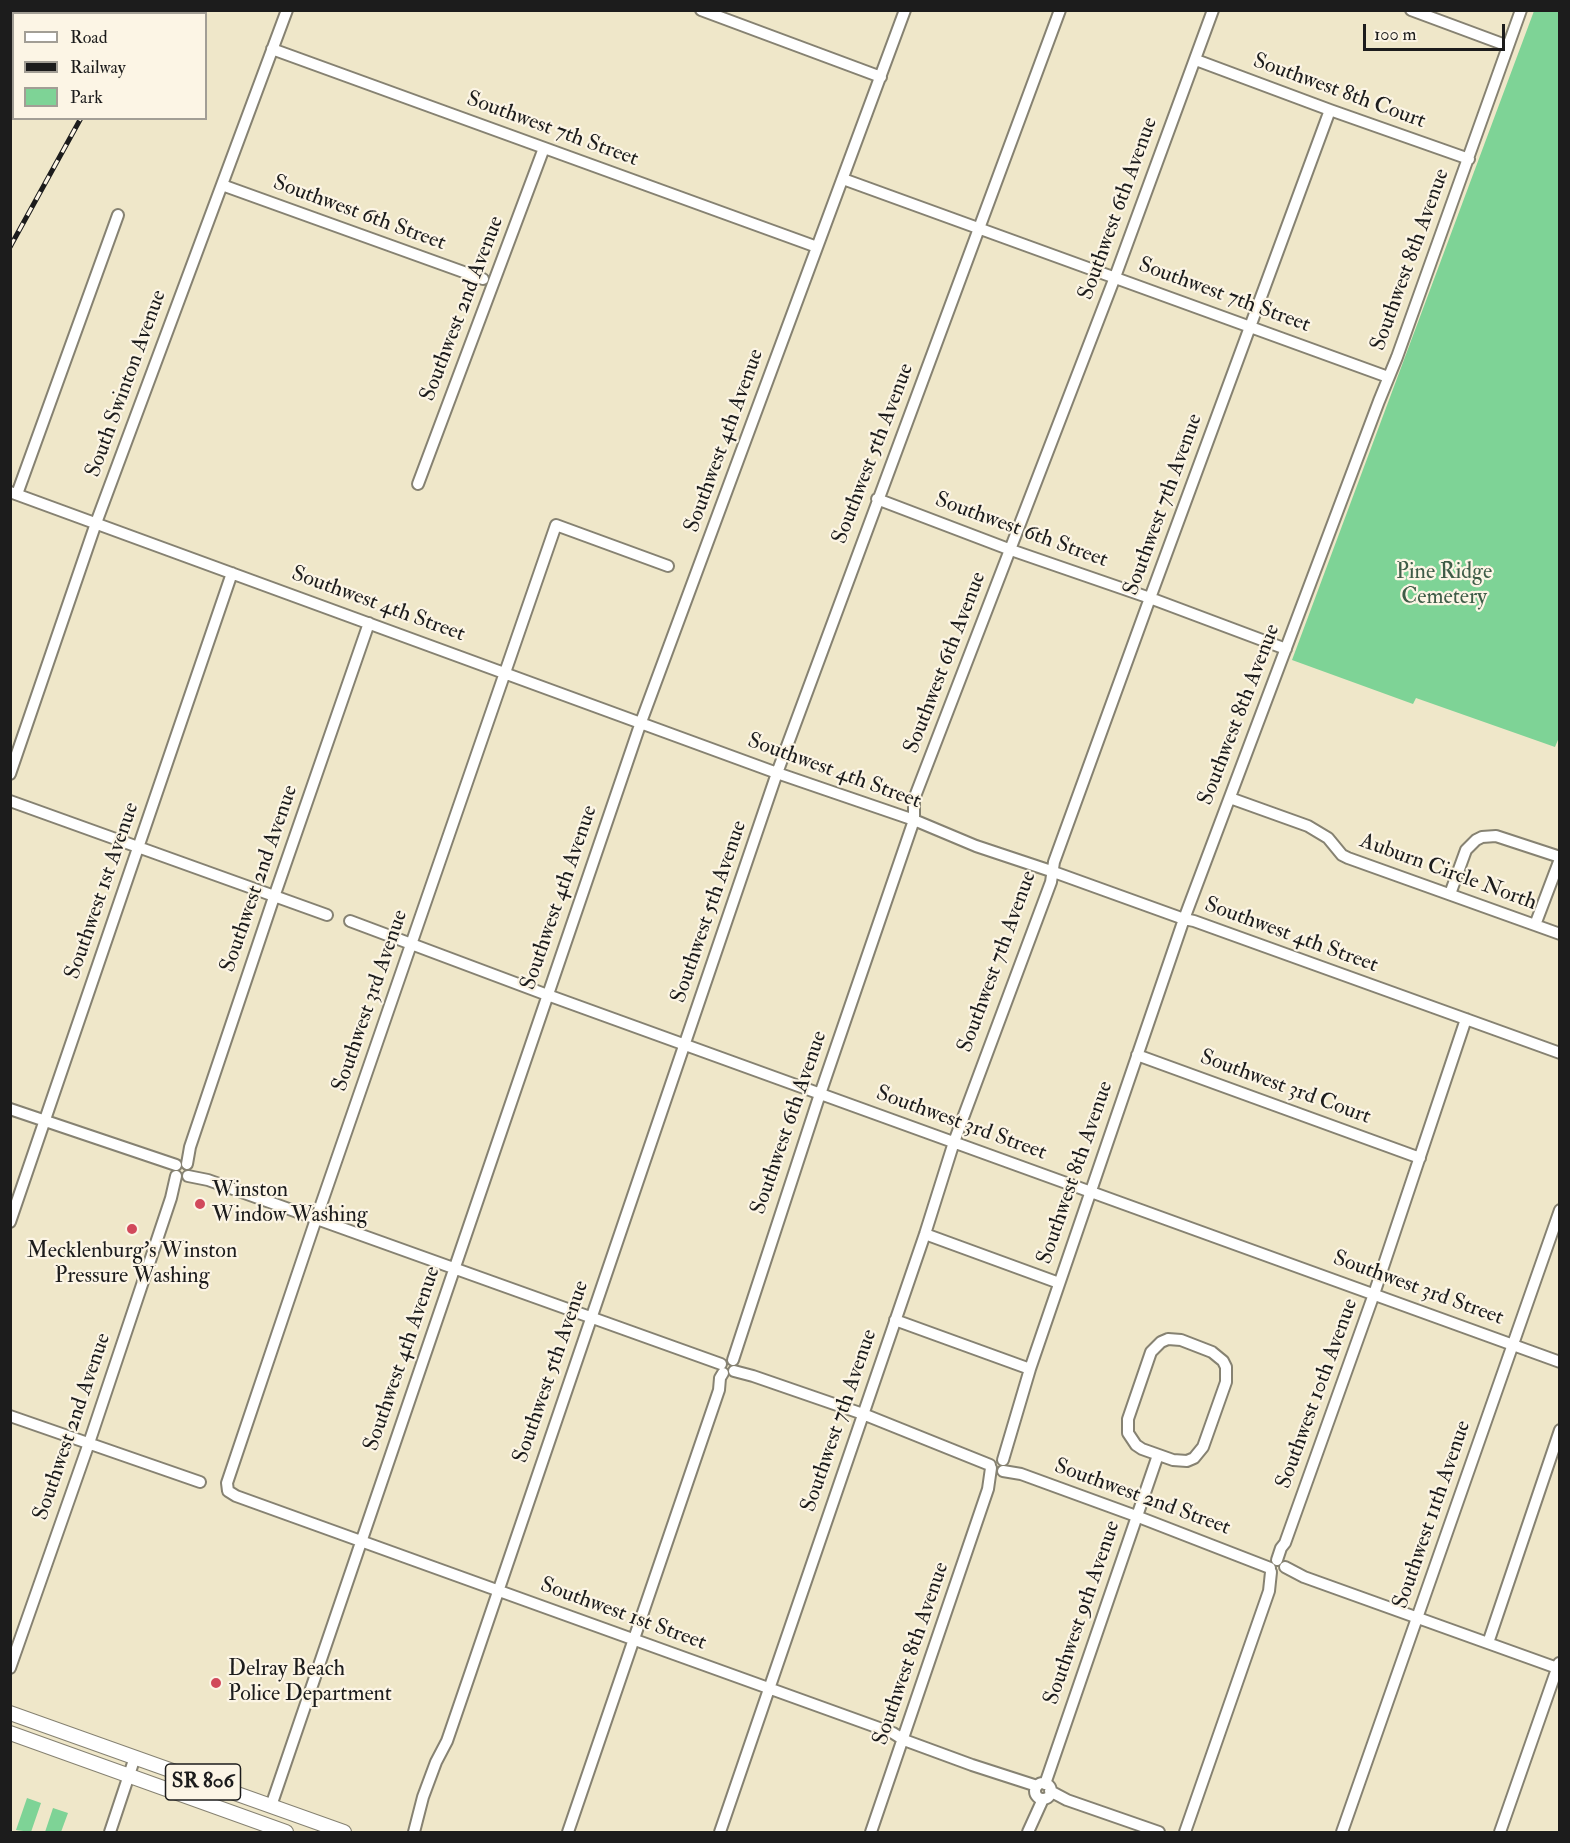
<!DOCTYPE html>
<style>
body{margin:0}
#map{position:relative;width:1570px;height:1843px;overflow:hidden;background:#efe7c9;font-family:"IM FELL Double Pica",serif}
canvas{display:block}
.frame{position:absolute;inset:0;border:12px solid #1c1c1c;pointer-events:none}
.legend{position:absolute;left:12px;top:12px;width:195px;height:108px;box-sizing:border-box;background:#fcf5e5;border:2px solid #a29e95;margin:0;padding:8px 10px;list-style:none;font-size:18px;color:#1c1c1c}
.legend li{display:flex;align-items:center;gap:12px;height:30px}
.legend b{width:30px;border:2px solid #a29e95}
.scale{position:absolute;left:1363px;top:24px;width:142px;height:27px;box-sizing:border-box;border:3px solid #1c1c1c;border-top:0;padding-left:8px;font-size:18px;line-height:21px;white-space:nowrap;color:#1c1c1c;-webkit-text-stroke:4px #fcf5e5;paint-order:stroke}
</style>
<div id="map">
<canvas width="1570" height="1843"></canvas>
<div class="frame"></div>
<ul class="legend">
<li><b style="height:8px;background:#fff"></b>Road</li>
<li><b style="height:8px;background:#1c1c1c"></b>Railway</li>
<li><b style="height:16px;background:#7ed396"></b>Park</li>
</ul>
<div class="scale">100 m</div>
</div>
<script>
const context = document.querySelector('canvas').getContext('2d');
context.lineJoin = 'round';
function paint(path, color) { context.fillStyle = color; context.fill(path, 'evenodd'); }
const toPath = rows => new Path2D(rows.map(r => 'M' + r).join(''));
function strokePath(path, color, width, dash) { context.strokeStyle = color; context.lineWidth = width; context.lineCap = dash ? 'butt' : 'round'; context.setLineDash(dash || []); context.stroke(path); }
function write(font, color, halo, rows, align = 'center') {
  context.font = font + ' "IM FELL Double Pica",serif'; context.lineWidth = 4.5; context.setLineDash([]); context.textBaseline = 'middle'; context.strokeStyle = halo; context.fillStyle = color; for (const [text, x, y, turn = 0] of rows) {
    context.save(); context.translate(x, y); context.rotate((+turn || 0) * Math.PI / 180); context.textAlign = isNaN(turn) ? turn : align; if (halo) context.strokeText(text, 0, 0); context.fillText(text, 0, 0); context.restore();
  }
}
paint(toPath([
 [1534,11,1560,11,1560,735,1555,747,1416,698,1413,704,1292,660],
 [27,1798,41,1803,31,1832,16,1830],
 [53,1808,68,1813,61,1832,45,1832]
]), '#7ed396');
const minor = toPath([
 [701,10,881,77],
 [1411,10,1508,46],
 [272,49,817,247],
 [1196,60,1330,110,1469,159],
 [843,179,1388,377],
 [222,185,483,279],
 [418,484,544,148],
 [10,492,777,773,914,820,976,846,1051,871,1184,919,1194,921,1560,1053],
 [17,494,118,215],
 [877,499,1011,550,1150,598,1286,649],
 [668,566,556,525,313,1228,227,1483,228,1491,236,1496,893,1733,904,1740,972,1765,1037,1786],
 [10,774,96,523,287,10],
 [1230,798,1308,826,1328,838,1342,855,1348,858,1560,934],
 [10,801,327,915],
 [1450,894,1466,850,1476,840,1482,837,1496,836,1560,857],
 [350,921,542,993,1560,1362],
 [1535,925,1560,859],
 [1137,1055,1420,1158],
 [10,1109,176,1165],
 [187,1164,190,1147,274,897,369,623],
 [188,1176,208,1180,721,1364],
 [10,1222,232,573],
 [925,1234,1059,1283],
 [895,1320,1030,1369],
 [1168,1339,1181,1340,1212,1352,1223,1361,1226,1367,1226,1382,1203,1447,1194,1458,1187,1461,1173,1460,1142,1449,1136,1445,1128,1433,1128,1419,1151,1352,1161,1342,1168,1339],
 [733,1360,818,1100,914,820,914,799,1115,277,1213,10],
 [734,1371,753,1376,863,1414,990,1465],
 [10,1416,200,1482],
 [1003,1460,1030,1369,1184,919,1379,401,1397,357,1521,10],
 [1003,1471,1021,1474,1136,1516,1270,1568],
 [1277,1560,1281,1548,1285,1543,1374,1294,1466,1019],
 [1285,1567,1304,1577,1560,1669],
 [1488,1643,1560,1430],
 [10,1668,89,1443,171,1198,176,1176],
 '1035 1791a8 8 0 1 1 16 0a8 8 0 1 1-16 0Z',
 [1045,1784,1158,1455],
 [1050,1791,1067,1800,1159,1832],
 [271,1806,641,722,905,10],
 [110,1832,135,1757],
 [414,1832,423,1797,436,1762,447,1741,471,1671,777,773,1060,10],
 [568,1832,719,1390,720,1378,723,1373],
 [720,1832,925,1234,954,1142,1051,882,1054,862,1150,598,1330,110],
 [871,1832,988,1489,991,1468],
 [1028,1832,1043,1799],
 [1185,1832,1269,1591,1271,1572],
 [1342,1832,1560,1210],
 [1500,1832,1559,1663]
]);
const major = toPath([
 [10,1713,344,1832],
 [10,1733,286,1832]
]);
strokePath(minor, '#868272', 14);
strokePath(major, '#868272', 16);
strokePath(minor, '#fff', 10);
strokePath(major, '#fff', 14);
const rail = toPath([
 [139,14,140,10],
 [10,247,81,118]
]);
strokePath(rail, '#1c1c1c', 5);
strokePath(rail, '#fcf5e5', 3, [9]);
for (const [x, y, r, color] of [
 [200,1204,6,"#d1495b"],
 [132,1229,6,"#d1495b"],
 [216,1683,6,"#d1495b"]
]) { const dot = new Path2D(); dot.arc(x, y, r, 0, 2 * Math.PI); context.fillStyle = color; context.fill(dot); strokePath(dot, '#fcf5e5', 2); }
for (const [x, y, w] of [
 [203,1782,75]
]) { const box = new Path2D(); box.roundRect(x - w / 2, y - 18, w, 36, 4.5); context.fillStyle = '#fcf5e5'; context.fill(box); strokePath(box, '#1c1c1c', 1.5); }
write('bold 21px', '#1c1c1c', null, [
 ["SR 806",203,1782]
]);
write('22px', '#1c1c1c', '#fcf5e5', [
 ["Southwest 8th Court",1339,92,20],
 ["Southwest 7th Street",552,130,20],
 ["Southwest 6th Avenue",1119,209,-70],
 ["Southwest 6th Street",359,214,20],
 ["Southwest 8th Avenue",1411,260,-70],
 ["Southwest 7th Street",1224,296,20],
 ["Southwest 2nd Avenue",463,309,-69],
 ["South Swinton Avenue",127,384,-70],
 ["Southwest 4th Avenue",725,441,-70],
 ["Southwest 5th Avenue",874,454,-69],
 ["Southwest 7th Avenue",1164,505,-70],
 ["Southwest 6th Street",1021,531,20],
 ["Southwest 4th Street",378,605,20],
 ["Southwest 6th Avenue",946,663,-69],
 ["Southwest 8th Avenue",1240,715,-69],
 ["Southwest 4th Street",834,772,20],
 ["Auburn Circle North",1448,873,20],
 ["Southwest 2nd Avenue",260,879,-71],
 ["Southwest 1st Avenue",103,891,-71],
 ["Southwest 4th Avenue",560,898,-71],
 ["Southwest 5th Avenue",710,912,-71],
 ["Southwest 4th Street",1291,936,20],
 ["Southwest 7th Avenue",998,962,-70],
 ["Southwest 3rd Avenue",371,1001,-71],
 ["Southwest 3rd Court",1285,1088,20],
 ["Southwest 6th Avenue",790,1123,-71],
 ["Southwest 3rd Street",961,1124,20],
 ["Southwest 8th Avenue",1076,1173,-71],
 ["Southwest 3rd Street",1418,1289,20],
 ["Southwest 4th Avenue",403,1359,-71],
 ["Southwest 5th Avenue",552,1372,-71],
 ["Southwest 10th Avenue",1318,1394,-70],
 ["Southwest 7th Avenue",840,1421,-71],
 ["Southwest 2nd Avenue",73,1427,-71],
 ["Southwest 2nd Street",1142,1498,20],
 ["Southwest 11th Avenue",1433,1515,-71],
 ["Southwest 9th Avenue",1083,1613,-71],
 ["Southwest 1st Street",623,1615,20],
 ["Southwest 8th Avenue",912,1654,-71]
]);
write('22px', '#3e5c47', '#fcf5e5', [
 ["Pine Ridge",1444,573],
 ["Cemetery",1444,598]
]);
write('22px', '#1c1c1c', '#fcf5e5', [
 ["Winston",212,1191],
 ["Window Washing",212,1216],
 ["Mecklenburg's Winston",132,1252,"center"],
 ["Pressure Washing",132,1277,"center"],
 ["Delray Beach",228,1670],
 ["Police Department",228,1695]
], 'left');
</script>
